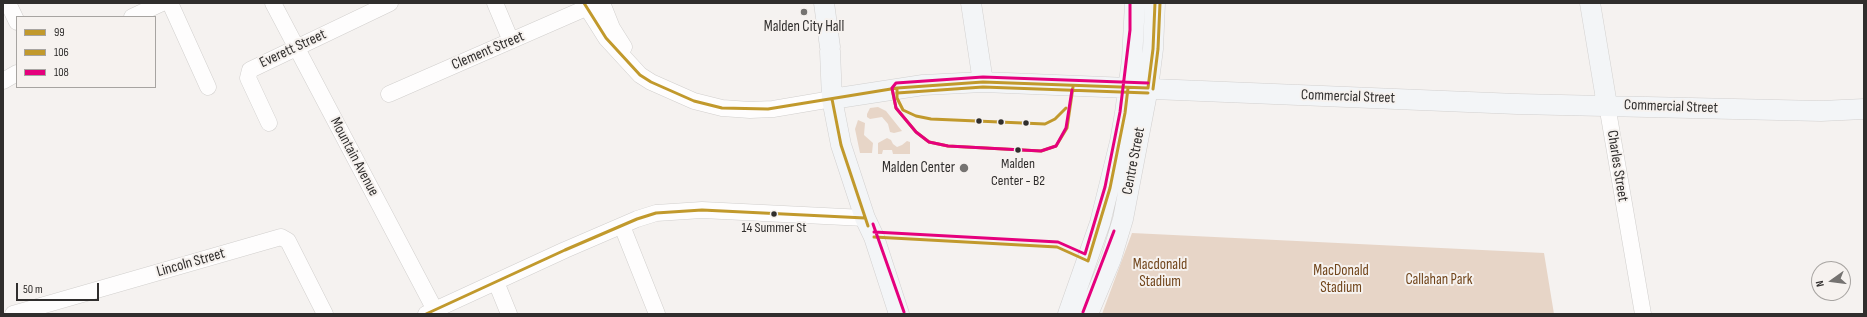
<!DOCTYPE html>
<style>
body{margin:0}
#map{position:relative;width:1867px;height:317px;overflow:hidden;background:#f5f2f0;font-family:"Sofia Sans Condensed",sans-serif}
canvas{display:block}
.frame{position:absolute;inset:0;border:4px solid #302e2d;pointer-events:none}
.legend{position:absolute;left:16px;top:16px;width:140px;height:72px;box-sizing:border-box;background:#f6f2ef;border:1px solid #a7a4a1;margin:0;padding:5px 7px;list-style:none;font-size:12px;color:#302e2d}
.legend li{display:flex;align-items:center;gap:8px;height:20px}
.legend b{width:20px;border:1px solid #a7a4a1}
.north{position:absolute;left:1811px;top:261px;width:40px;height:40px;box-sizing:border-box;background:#f6f2ef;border:1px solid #a7a4a1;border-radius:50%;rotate:256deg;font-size:11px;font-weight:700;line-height:16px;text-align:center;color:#302e2d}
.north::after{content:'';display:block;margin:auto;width:14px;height:18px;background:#757371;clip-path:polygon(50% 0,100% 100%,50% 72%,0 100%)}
.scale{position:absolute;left:16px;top:283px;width:83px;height:18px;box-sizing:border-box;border:2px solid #302e2d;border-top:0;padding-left:5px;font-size:12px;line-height:14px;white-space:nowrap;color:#302e2d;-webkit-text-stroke:3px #f6f2ef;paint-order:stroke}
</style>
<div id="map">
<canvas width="1867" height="317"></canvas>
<div class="frame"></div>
<ul class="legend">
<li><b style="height:5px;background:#c1992c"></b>99</li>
<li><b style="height:5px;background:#c1992c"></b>106</li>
<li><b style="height:5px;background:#e5007d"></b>108</li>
</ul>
<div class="north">N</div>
<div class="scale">50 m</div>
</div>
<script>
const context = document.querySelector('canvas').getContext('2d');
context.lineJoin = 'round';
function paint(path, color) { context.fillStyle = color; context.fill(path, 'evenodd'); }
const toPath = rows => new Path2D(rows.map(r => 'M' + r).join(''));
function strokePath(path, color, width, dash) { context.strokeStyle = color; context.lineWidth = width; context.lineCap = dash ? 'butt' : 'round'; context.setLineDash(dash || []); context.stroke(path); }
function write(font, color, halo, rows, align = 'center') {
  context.font = font + ' "Sofia Sans Condensed",sans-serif'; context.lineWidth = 4; context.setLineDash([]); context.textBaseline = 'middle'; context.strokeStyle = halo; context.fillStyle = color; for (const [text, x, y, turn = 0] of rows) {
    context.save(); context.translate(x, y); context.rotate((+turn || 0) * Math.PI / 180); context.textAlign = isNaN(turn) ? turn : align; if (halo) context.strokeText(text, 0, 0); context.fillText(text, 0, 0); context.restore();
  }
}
paint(toPath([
 [878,107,886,111,902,131,894,133,890,132,888,124,882,117,870,119,867,117,867,114,870,108],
 [858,120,865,123,864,135,873,143,872,153,860,153,855,129],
 [887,138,891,140,893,144,897,147,902,145,907,141,910,142,910,154,893,154,892,150,883,150,882,154,878,154,878,143],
 [1132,233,1544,253,1554,314,1102,314]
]), '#e7d5c7');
const minor = toPath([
 [8,3,17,22],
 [170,3,208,87],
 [273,3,435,310],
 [495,3,511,41],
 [584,3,606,38,640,75,651,82,694,101,722,108,750,110,773,109,832,99],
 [602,3,612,28,624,47],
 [132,17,162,3],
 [3,81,17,73],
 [389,94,586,8],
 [1607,105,1643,314],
 [269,123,248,78,250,70,390,3],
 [622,226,657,314],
 [496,282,509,314],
 [13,314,281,237,288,241,325,314],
 [426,314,565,250,637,219,656,213,702,210,865,218]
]);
const major = toPath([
 [824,3,830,47],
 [971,3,983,82],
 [1590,3,1607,105],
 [830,51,832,99,841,145,865,218,874,237,899,314],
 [832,99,923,85,983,82,1517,104,1821,111,1864,109],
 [1068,314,1100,223,1120,142,1125,113,1132,60,1135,3],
 [1088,314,1111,259,1123,219,1148,88,1153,49,1155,3]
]);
strokePath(minor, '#d1cfcd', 17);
strokePath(major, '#d2d0cf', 21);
strokePath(minor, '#fefdfd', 16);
strokePath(major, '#f3f5f7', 20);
strokePath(toPath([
 [584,3,606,38,640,75,651,82,694,101,722,108,768,109,897,88,983,82,1148,88],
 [897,88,897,98,903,110,916,116,931,119,1045,124,1055,119,1066,108],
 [1148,88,1153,49,1155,3],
 [832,99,841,145,868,226],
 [874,237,1057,247,1088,261],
 [1088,261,1110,188,1125,113,1128,88],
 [426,314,565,250,637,219,656,213,702,210,865,218]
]), '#c1992c', 3);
strokePath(toPath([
 [892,89,896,108,916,132,929,142,948,146,1041,151,1056,146,1067,128,1073,87],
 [1153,89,1158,49,1160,3],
 [897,93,983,87,1148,93]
]), '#c1992c', 3);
strokePath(toPath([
 [1072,90,1066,128,1056,146,1041,151,948,146,929,142,916,132,896,108,892,88,896,83,983,77,1148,83],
 [873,224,904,312],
 [874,232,1058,242,1085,254,1105,187,1120,112,1130,30,1130,3],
 [1083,312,1114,231]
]), '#e5007d', 3);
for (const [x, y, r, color] of [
 [804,12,4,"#757371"],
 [979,121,3.5,"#302e2d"],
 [1001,122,3.5,"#302e2d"],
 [1026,123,3.5,"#302e2d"],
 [1018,150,3.5,"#302e2d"],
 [964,168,5,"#757371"],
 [774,214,3.5,"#302e2d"]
]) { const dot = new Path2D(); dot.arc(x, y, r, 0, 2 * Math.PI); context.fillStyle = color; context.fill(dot); strokePath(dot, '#f6f2ef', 1.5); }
write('14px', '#302e2d', '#f6f2ef', [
 ["Malden",1018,164],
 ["Center - B2",1018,181],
 ["14 Summer St",774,228]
]);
write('15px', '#302e2d', '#f6f2ef', [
 ["Malden City Hall",804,27],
 ["Malden Center",955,168,"right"]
]);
write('15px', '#302e2d', '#f6f2ef', [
 ["Everett Street",293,49,-25],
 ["Clement Street",488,51,-23],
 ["Commercial Street",1348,97,2],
 ["Commercial Street",1671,107,2],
 ["Mountain Avenue",354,157,62],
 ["Centre Street",1134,161,-79],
 ["Charles Street",1617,166,81],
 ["Lincoln Street",191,263,-16]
]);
write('15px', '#71451b', '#f6f2ef', [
 ["Macdonald",1160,265],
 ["Stadium",1160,282],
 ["MacDonald",1341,271],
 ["Stadium",1341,288],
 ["Callahan Park",1439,280]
]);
</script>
